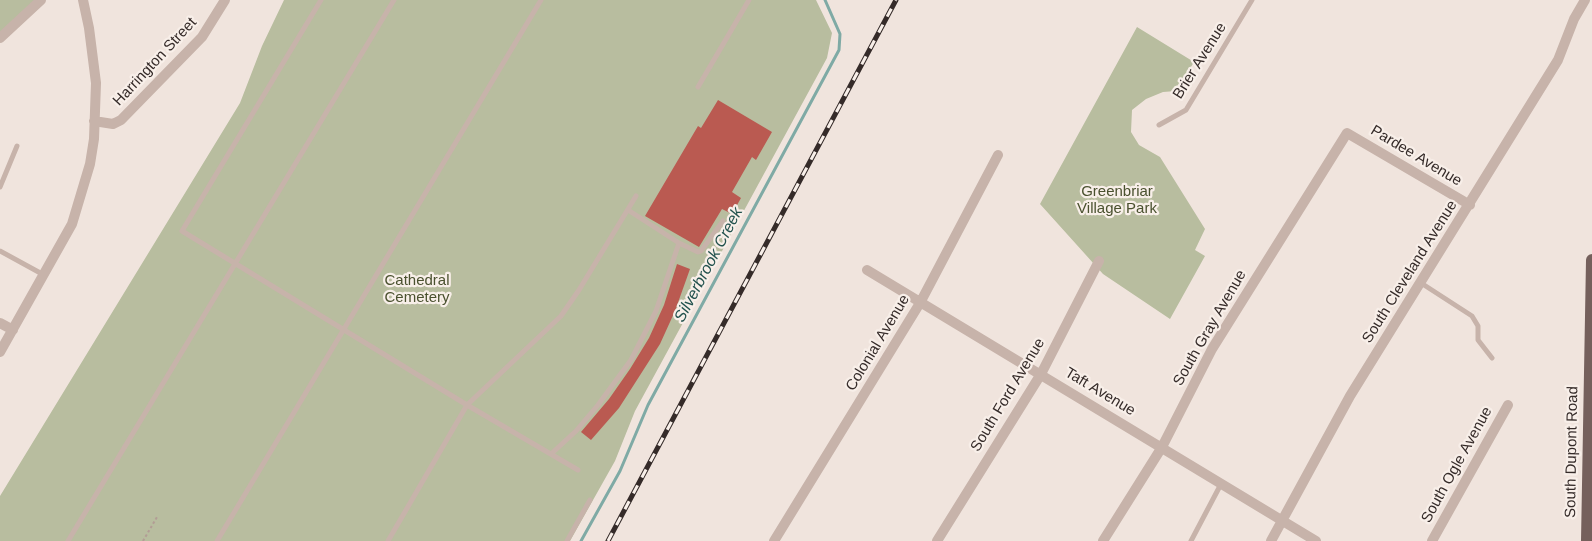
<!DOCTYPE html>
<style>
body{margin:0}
canvas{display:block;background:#f0e4dd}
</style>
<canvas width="1592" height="541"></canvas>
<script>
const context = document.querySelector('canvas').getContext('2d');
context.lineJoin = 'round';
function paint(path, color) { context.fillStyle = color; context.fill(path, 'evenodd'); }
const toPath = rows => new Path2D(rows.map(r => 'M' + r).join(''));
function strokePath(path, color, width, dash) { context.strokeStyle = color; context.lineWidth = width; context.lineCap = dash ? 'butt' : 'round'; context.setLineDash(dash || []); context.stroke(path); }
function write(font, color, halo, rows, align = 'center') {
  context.font = font + ' Helvetica,sans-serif'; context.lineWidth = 4.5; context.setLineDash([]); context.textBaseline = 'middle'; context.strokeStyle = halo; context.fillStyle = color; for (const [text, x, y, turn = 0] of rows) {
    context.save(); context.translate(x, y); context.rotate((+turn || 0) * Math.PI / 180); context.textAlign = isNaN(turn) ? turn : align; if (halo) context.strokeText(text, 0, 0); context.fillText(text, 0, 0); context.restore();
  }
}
paint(toPath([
 [0,0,41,0,0,38],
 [284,0,816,0,832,33,827,58,635,411,615,461,570,541,0,541,0,496,240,103,262,46],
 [1137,27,1194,62,1176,91,1163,92,1146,99,1132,110,1131,132,1139,145,1160,157,1205,229,1195,250,1205,256,1170,319,1103,274,1040,204]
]), '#b8bd9f');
strokePath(toPath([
 [581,541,620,471,648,405,839,50,840,34,825,0]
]), '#7faaa5', 3);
paint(toPath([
 [718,100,772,132,756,160,752,157,732,192,741,198,732,214,722,209,699,247,645,216,698,126,701,128],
 [677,264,690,269,675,311,660,344,619,408,591,440,581,432,609,399,630,369,649,338,664,305]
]), '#ba5a51');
strokePath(toPath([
 [143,541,157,517]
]), '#b29d95', 2, [2.5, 2.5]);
strokePath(toPath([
 [321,0,182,231,467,405,578,470],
 [698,87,749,0],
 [1159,125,1186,110,1252,0],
 [0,187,17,146],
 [628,210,679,243,698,252,701,251,723,221],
 [0,251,44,275],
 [1421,283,1472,316,1478,326,1478,340,1492,358],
 [551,454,576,431,598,405,631,360,656,311,679,243],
 [68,541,394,0],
 [217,541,541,0],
 [388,541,467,405,561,316,579,290,636,196],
 [567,541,590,500],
 [1191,541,1221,484]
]), '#c7b3aa', 5);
strokePath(toPath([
 [0,38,41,0],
 [94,121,113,124,121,120,202,37,225,0],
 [867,270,1316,541],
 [0,323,13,330],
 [0,352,72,224,90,164,94,139,96,83,89,28,83,0],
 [774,541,920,303,998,155],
 [937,541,1041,374,1099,261],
 [1103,541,1162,447,1212,349,1347,133,1470,205],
 [1271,541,1350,396,1558,60,1574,19,1585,0],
 [1432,541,1508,405]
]), '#c7b3aa', 10);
strokePath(toPath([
 [1587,541,1592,260]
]), '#75605c', 12);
const rail = toPath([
 [608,541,896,0]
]);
strokePath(rail, '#352b29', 5);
strokePath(rail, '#f8efe9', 3, [9]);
write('15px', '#352b29', '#f8efe9', [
 ["Brier Avenue",1200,61,-58],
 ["Harrington Street",155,62,-47],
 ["Pardee Avenue",1416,156,31],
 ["South Cleveland Avenue",1410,272,-58],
 ["South Gray Avenue",1210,328,-60],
 ["Colonial Avenue",878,343,-59],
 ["Taft Avenue",1100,392,31],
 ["South Ford Avenue",1008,395,-59],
 ["South Dupont Road",1572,452,-89],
 ["South Ogle Avenue",1457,465,-61]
]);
write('15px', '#4a512f', '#f8efe9', [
 ["Greenbriar",1117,192],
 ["Village Park",1117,209],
 ["Cathedral",417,281],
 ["Cemetery",417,298]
]);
write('italic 16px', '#23524e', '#f8efe9', [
 ["Silverbrook Creek",709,265,-62]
]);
</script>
